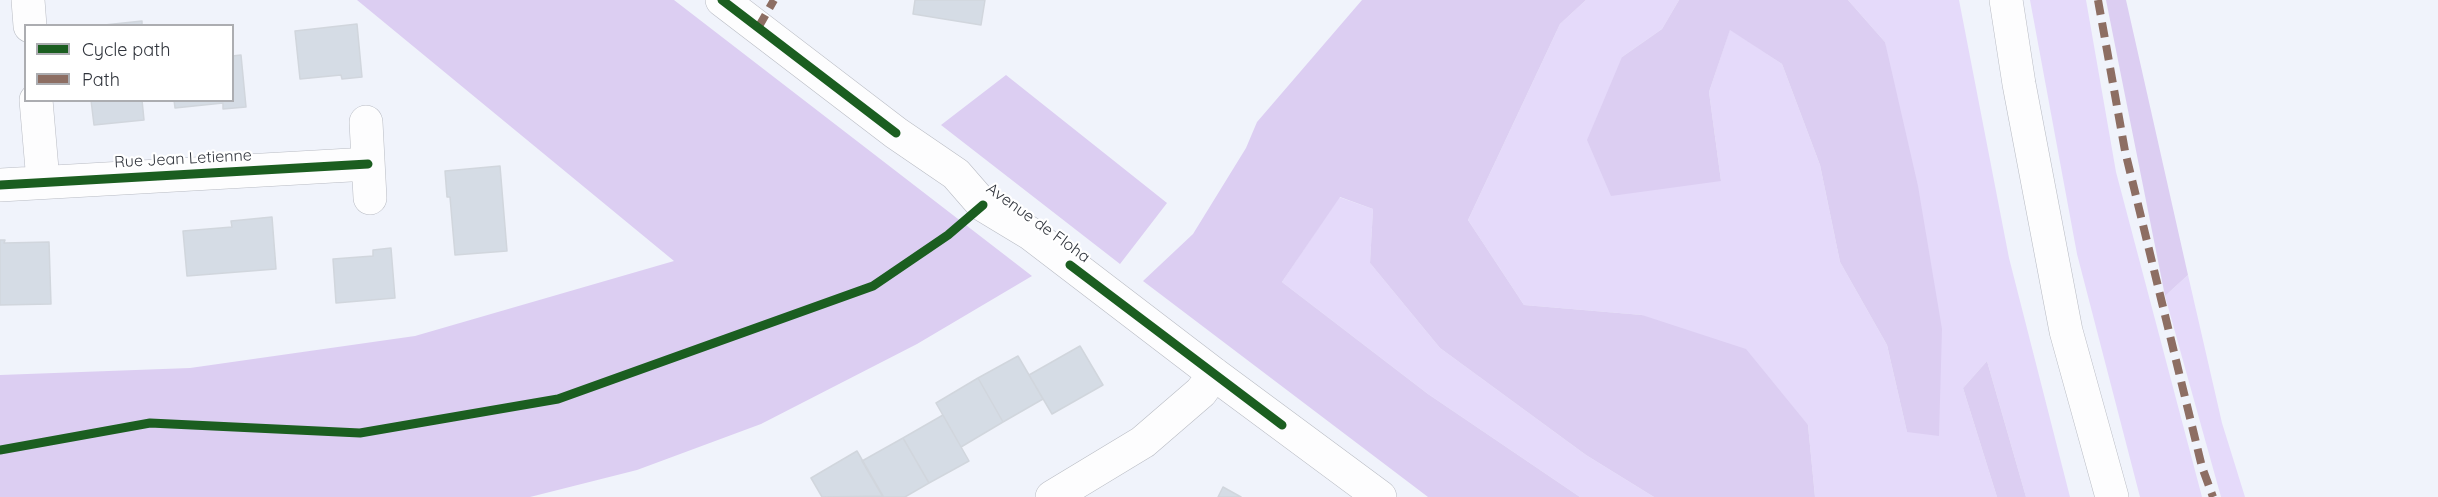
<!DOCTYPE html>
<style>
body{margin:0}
#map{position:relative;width:2438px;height:497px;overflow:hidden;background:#f0f3fb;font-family:Quicksand,sans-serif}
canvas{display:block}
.legend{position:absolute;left:24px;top:24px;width:210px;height:78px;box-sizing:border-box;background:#fff;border:2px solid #acadb1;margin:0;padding:8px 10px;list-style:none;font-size:18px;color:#2f333b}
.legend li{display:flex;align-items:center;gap:12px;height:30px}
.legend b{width:30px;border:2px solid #acadb1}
</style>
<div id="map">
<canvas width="2438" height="497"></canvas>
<ul class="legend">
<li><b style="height:8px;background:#1b5e20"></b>Cycle path</li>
<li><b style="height:8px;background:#8d6e63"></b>Path</li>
</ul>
</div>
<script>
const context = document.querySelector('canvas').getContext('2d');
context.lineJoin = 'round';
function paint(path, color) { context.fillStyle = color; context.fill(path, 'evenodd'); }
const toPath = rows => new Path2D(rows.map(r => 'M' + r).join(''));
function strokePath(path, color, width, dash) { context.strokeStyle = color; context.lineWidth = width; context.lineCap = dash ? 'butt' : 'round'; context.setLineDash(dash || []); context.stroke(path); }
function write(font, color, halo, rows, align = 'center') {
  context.font = font + ' Quicksand,sans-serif'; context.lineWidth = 4.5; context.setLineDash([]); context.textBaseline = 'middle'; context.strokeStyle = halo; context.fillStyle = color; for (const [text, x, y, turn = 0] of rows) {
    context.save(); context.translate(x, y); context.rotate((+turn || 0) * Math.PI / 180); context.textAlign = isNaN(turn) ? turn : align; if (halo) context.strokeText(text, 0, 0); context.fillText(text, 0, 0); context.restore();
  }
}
paint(toPath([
 [1586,0,1679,0,1662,29,1622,57,1721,181,1709,92,1730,29,1782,64,1820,165,1840,262,1887,345,1907,432,1885,42,1848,0,1959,0,2009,258,2070,497,2026,497,1987,361,1963,388,1997,497,1815,497,1808,425,1642,315,1524,305,1468,220,1560,24],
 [2030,0,2086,0,2116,172,2202,497,2140,497,2077,254],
 [1339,197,1373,209,1370,263,1440,348,1586,455,1654,497,1580,497,1428,394,1282,282],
 [2188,275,2222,423,2245,497,2221,497,2165,296]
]), '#e5dafa');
paint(toPath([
 [357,0,674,0,1032,276,917,344,761,424,637,470,530,497,0,497,0,375,190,368,415,336,674,261],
 [1362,0,1586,0,1560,24,1468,220,1524,305,1642,315,1746,349,1808,425,1815,497,1654,497,1586,455,1440,348,1370,263,1373,209,1340,197,1282,282,1428,394,1580,497,1428,497,1143,281,1193,234,1246,148,1257,122],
 [1679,0,1848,0,1885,42,1918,186,1942,329,1939,436,1907,432,1887,345,1840,262,1820,165,1782,64,1730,30,1709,92,1721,181,1611,196,1587,140,1622,57,1662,29],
 [2106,0,2126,0,2188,275,2165,296],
 [1006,75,1167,203,1120,264,941,125],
 [1987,361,2026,497,1997,497,1963,388]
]), '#dccef2');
const building = toPath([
 [915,0,985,0,981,25,913,14,915,0],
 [142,21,142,26,95,26,142,21],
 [357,24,362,77,342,79,341,75,300,79,295,31,357,24],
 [241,55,246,107,223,109,223,103,175,108,174,100,232,100,232,56,241,55],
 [91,100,142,100,144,120,94,125,91,100],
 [500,166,507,251,455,255,450,197,447,197,445,171,500,166],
 [272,217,276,269,187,276,183,231,232,227,231,221,272,217],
 [0,240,5,240,4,243,49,242,51,304,0,305,0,240],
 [391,248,395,298,336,303,333,259,373,256,373,250,391,248],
 [1080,346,1103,385,1052,414,1029,375,1080,346],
 [1018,356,1043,399,1003,422,978,378,1018,356],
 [978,378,1003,422,961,447,936,403,978,378],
 [943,415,969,461,929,483,903,438,943,415],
 [903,438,929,483,905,497,883,497,862,461,903,438],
 [857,451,883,496,822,497,811,478,857,451],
 [1223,487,1241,497,1218,497,1223,487]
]);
paint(building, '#d5dce5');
strokePath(building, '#d1d6dd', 1.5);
const minor = toPath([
 [28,0,30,26],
 [722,0,896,133,956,174,983,205,1031,234,1214,374,1380,497],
 [36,100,43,181],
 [366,122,370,198],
 [0,185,368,164],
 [1052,497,1143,442,1201,392,1214,374]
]);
const major = toPath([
 [2006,0,2019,84,2066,331,2112,497]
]);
strokePath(minor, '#b8bbc3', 34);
strokePath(major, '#b8bbc3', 34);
strokePath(minor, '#fdfdfe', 33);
strokePath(major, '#fdfdfe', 33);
strokePath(toPath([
 [2098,0,2125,151,2202,467,2213,497],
 [758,28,774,0]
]), '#8d6e63', 8, [15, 8]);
strokePath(toPath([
 [722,0,896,133],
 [0,185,368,164],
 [1070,265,1282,425],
 [0,450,150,423,360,433,558,399,873,286,948,235,983,205]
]), '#1b5e20', 9);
write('16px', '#2f333b', '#fff', [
 ["Rue Jean Letienne",183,159,-3],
 ["Avenue de Floha",1038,223,36]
]);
</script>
